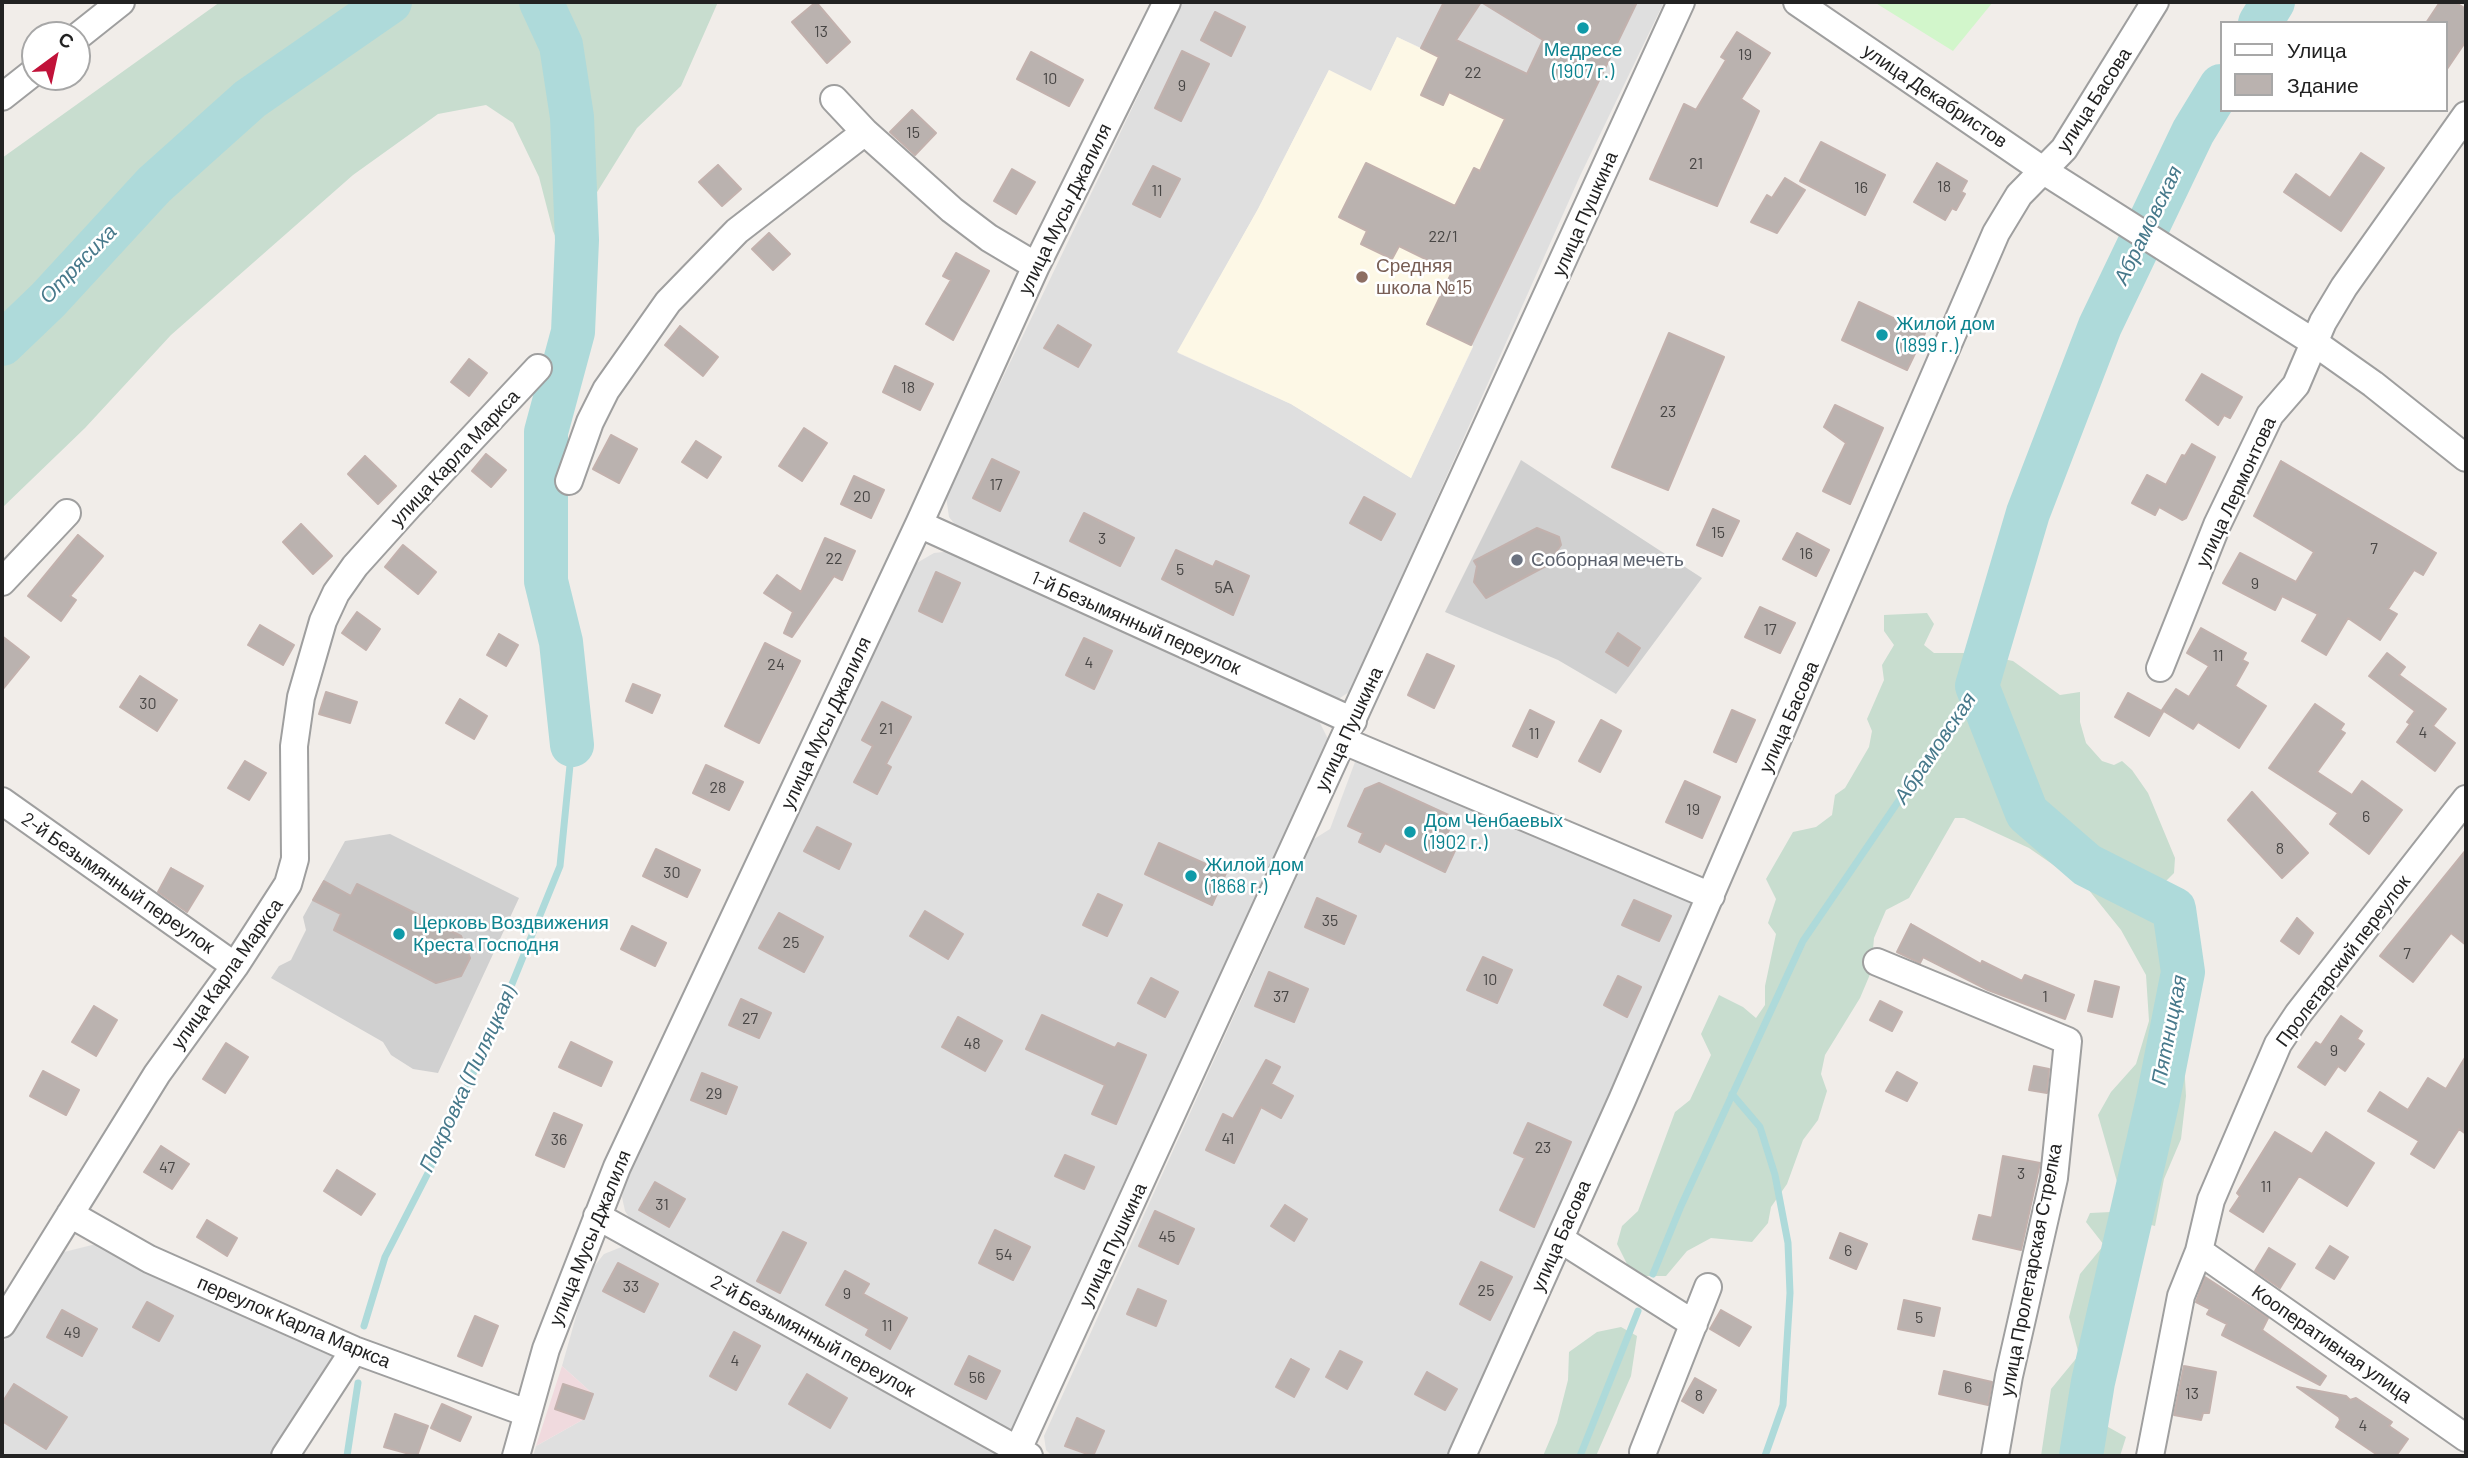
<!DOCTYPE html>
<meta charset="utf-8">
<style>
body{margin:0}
#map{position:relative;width:2468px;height:1458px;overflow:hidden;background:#f1ede9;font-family:Barlow,sans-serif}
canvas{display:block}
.frame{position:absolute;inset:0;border:4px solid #222;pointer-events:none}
.legend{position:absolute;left:2220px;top:21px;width:228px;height:91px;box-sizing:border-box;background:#fff;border:2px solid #a7a7a7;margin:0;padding:9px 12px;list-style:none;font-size:21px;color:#222}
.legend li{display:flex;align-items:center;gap:14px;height:35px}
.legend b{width:35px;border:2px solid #a7a7a7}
.north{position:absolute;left:21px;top:21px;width:70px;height:70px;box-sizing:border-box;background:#fff;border:2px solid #a7a7a7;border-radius:50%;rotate:33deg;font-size:19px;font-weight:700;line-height:28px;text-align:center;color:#222}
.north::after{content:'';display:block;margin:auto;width:24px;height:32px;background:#c11239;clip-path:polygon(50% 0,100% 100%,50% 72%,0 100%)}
</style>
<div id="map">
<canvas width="2468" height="1458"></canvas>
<div class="frame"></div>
<ul class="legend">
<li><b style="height:9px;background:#fff"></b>Улица</li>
<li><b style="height:19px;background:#bab2af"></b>Здание</li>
</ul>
<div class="north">С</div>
</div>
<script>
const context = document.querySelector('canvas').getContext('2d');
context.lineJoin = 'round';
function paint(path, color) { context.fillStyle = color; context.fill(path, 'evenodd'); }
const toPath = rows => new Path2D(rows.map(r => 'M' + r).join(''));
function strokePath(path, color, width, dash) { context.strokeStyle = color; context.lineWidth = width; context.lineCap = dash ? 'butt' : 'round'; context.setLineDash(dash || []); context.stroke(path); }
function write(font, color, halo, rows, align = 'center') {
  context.font = font + ' Barlow,sans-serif'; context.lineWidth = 5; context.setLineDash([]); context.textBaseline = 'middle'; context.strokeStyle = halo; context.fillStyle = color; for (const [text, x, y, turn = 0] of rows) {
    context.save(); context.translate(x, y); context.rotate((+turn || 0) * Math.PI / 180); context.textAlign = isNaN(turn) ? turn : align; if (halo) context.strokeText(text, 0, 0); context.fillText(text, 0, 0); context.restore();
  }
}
paint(toPath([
 [1183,2,1541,2,1527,32,1543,40,1523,81,1516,69,1432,28,1421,48,1397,37,1371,91,1329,70,1258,209,1178,353,1291,404,1411,478,1473,347,1471,345,1637,2,1664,2,1580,176,1356,680,1349,692,1334,702,961,532,949,517,946,496],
 [953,551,1319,721,1329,741,1013,1431,978,1419,634,1225,625,1211,622,1197,626,1179,915,564,934,553],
 [1366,759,1690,897,1696,907,1455,1456,1052,1456,1046,1450,1044,1436,1314,839,1330,829,1355,762],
 [96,1244,336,1355,274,1456,2,1456,2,1345,29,1294,64,1252],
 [629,1244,748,1315,993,1451,995,1456,533,1456,536,1446,584,1419,593,1394,562,1366,588,1274,604,1254]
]), '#dfdfdf');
paint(toPath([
 [562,1366,593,1394,584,1419,536,1446]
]), '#f0dade');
paint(toPath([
 [1397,37,1439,57,1422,95,1443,105,1449,92,1566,148,1471,344,1473,346,1411,478,1291,404,1177,352,1258,209,1329,70,1371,91]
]), '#fdf8e6');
paint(toPath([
 [1521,460,1702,578,1616,694,1558,660,1445,612],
 [390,834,519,898,438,1073,413,1069,391,1055,383,1042,271,978,279,966,291,960,306,930,303,917,345,841]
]), '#d0d0d0');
paint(toPath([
 [220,2,718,2,681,86,637,128,594,197,575,280,553,231,539,177,513,123,486,105,438,114,353,175,171,335,85,428,2,508,2,158],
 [1927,613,1934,624,1924,645,1934,653,1974,653,2013,661,2060,695,2080,692,2080,722,2086,743,2102,761,2114,765,2122,761,2132,770,2148,793,2175,858,2174,873,2164,883,2161,896,2167,913,2163,926,2165,933,2182,930,2187,940,2187,998,2182,1029,2186,1096,2181,1139,2164,1179,2155,1226,2124,1218,2109,1223,2140,1245,2138,1255,2128,1264,2124,1288,2130,1305,2120,1318,2101,1423,2126,1437,2120,1456,2041,1456,2051,1389,2079,1355,2069,1317,2080,1274,2104,1245,2086,1222,2090,1213,2111,1212,2122,1199,2098,1115,2111,1092,2136,1064,2149,1021,2146,975,2121,930,2088,889,2029,848,1964,818,1955,818,1909,898,1886,910,1874,938,1871,972,1860,998,1825,1055,1821,1074,1827,1091,1818,1120,1803,1140,1787,1184,1771,1207,1768,1223,1752,1242,1711,1238,1687,1251,1666,1276,1643,1276,1627,1264,1617,1244,1622,1226,1638,1211,1675,1112,1690,1100,1711,1055,1701,1034,1719,995,1743,1007,1756,1018,1765,1005,1765,986,1776,934,1768,923,1776,899,1766,879,1793,832,1816,827,1832,815,1835,795,1845,788,1869,747,1872,731,1867,719,1884,680,1882,665,1894,645,1884,631,1884,615],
 [1621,1327,1637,1336,1631,1376,1596,1456,1543,1456,1557,1423,1568,1380,1569,1352,1597,1332]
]), '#c8ddcf');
paint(toPath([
 [1874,2,1993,2,1953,51]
]), '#d2f6cb');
strokePath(toPath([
 [1732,1094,1760,1127,1775,1175,1788,1243,1790,1293,1783,1405,1765,1456],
 [1653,1274,1681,1206,1803,941,1977,686],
 [364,1326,385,1257,428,1173,499,1016,560,866,572,745],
 [347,1456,358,1383],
 [1580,1456,1638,1311]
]), '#aedada', 7);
strokePath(toPath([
 [541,2,561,45,572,117,577,240,573,332,546,432,546,581,561,642,572,745],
 [2260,23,2273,2],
 [2,344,48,300,154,185,250,99,390,2],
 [2081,1456,2093,1382,2158,1099,2183,972,2174,909,2087,865,2027,813,1977,686,2028,513,2100,326,2193,132,2221,86]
]), '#aedada', 44);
const building = toPath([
 [816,2,850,42,827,63,792,22,816,2],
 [1444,2,1637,2,1471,345,1427,324,1452,272,1399,246,1392,259,1361,244,1367,231,1339,217,1366,163,1455,206,1474,168,1480,171,1505,119,1449,92,1443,105,1421,95,1439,57,1421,48,1444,2],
 [1481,2,1543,40,1527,74,1456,40,1481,2],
 [2440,2,2455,2,2466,9,2466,41,2445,72,2445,23,2426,23,2440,2],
 [1215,12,1245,27,1231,56,1201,40,1215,12],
 [1737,32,1770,53,1741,99,1759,111,1717,206,1650,179,1684,104,1696,110,1726,60,1721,57,1737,32],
 [1182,51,1209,64,1181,121,1155,108,1182,51],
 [1031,52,1083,80,1069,106,1017,79,1031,52],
 [912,110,936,133,915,155,890,132,912,110],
 [1821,142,1885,175,1865,215,1800,181,1821,142],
 [2361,153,2384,168,2341,231,2284,192,2296,174,2330,198,2361,153],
 [1937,163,1967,181,1961,192,1965,194,1956,210,1952,208,1945,220,1914,202,1937,163],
 [718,165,741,189,722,206,699,182,718,165],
 [1153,166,1180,179,1160,217,1133,204,1153,166],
 [1012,169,1035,182,1016,214,994,201,1012,169],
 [1785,178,1805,190,1777,233,1751,222,1767,195,1772,198,1785,178],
 [769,233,790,254,773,270,752,249,769,233],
 [956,253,989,271,953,340,926,324,951,280,943,276,956,253],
 [1859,302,1925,333,1907,370,1842,340,1859,302],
 [1058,325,1091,345,1078,367,1044,348,1058,325],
 [680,326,718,357,703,376,665,345,680,326],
 [1669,333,1724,357,1668,490,1612,467,1669,333],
 [469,359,487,373,469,396,451,382,469,359],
 [895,366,933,384,920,410,883,392,895,366],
 [2202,374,2242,397,2230,418,2224,415,2218,425,2186,400,2202,374],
 [1835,405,1883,428,1850,504,1823,491,1846,443,1824,427,1835,405],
 [804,428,827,443,802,481,779,466,804,428],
 [611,435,637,449,619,483,593,469,611,435],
 [696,441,721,457,707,478,682,462,696,441],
 [2192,444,2215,457,2186,518,2182,520,2159,507,2155,515,2132,503,2147,475,2166,485,2182,455,2185,456,2192,444],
 [486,454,506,470,491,487,472,471,486,454],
 [365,456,396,486,378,504,348,474,365,456],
 [992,459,1019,472,1000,511,973,498,992,459],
 [2281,461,2436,553,2423,575,2414,570,2388,609,2397,614,2380,640,2348,618,2326,655,2302,641,2318,614,2282,596,2275,610,2223,583,2240,553,2296,582,2314,552,2254,516,2281,461],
 [854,476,884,490,871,518,841,504,854,476],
 [1364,497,1395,514,1381,540,1350,523,1364,497],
 [1713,509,1739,521,1722,556,1697,545,1713,509],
 [1084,513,1134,538,1120,566,1070,541,1084,513],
 [301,524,332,556,313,574,283,542,301,524],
 [1537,528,1559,537,1561,545,1556,552,1559,559,1486,598,1474,582,1477,566,1474,561,1537,528],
 [1797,533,1829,550,1816,576,1783,559,1797,533],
 [78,535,103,556,70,596,76,600,61,621,28,596,78,535],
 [825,538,855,551,842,580,834,576,792,637,784,633,793,612,764,593,777,575,801,592,825,538],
 [403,545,436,572,418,594,385,567,403,545],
 [1176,550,1213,567,1216,561,1249,576,1233,615,1162,579,1176,550],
 [936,572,960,583,942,622,919,611,936,572],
 [1760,607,1795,623,1780,653,1745,637,1760,607],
 [357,612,380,629,366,650,342,633,357,612],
 [260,625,294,645,283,665,248,645,260,625],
 [2201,628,2246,653,2242,660,2248,663,2235,686,2266,706,2239,748,2198,722,2193,729,2162,710,2176,689,2189,697,2209,666,2187,653,2201,628],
 [1618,633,1640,648,1628,666,1606,652,1618,633],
 [499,634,518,645,506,666,487,655,499,634],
 [2,636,29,657,2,690,2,636],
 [1084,638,1112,651,1094,689,1066,675,1084,638],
 [765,643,800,661,759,743,725,726,765,643],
 [2387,653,2405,667,2399,675,2446,709,2433,726,2455,743,2435,771,2397,742,2410,724,2407,722,2415,711,2369,676,2387,653],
 [1427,654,1454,666,1434,708,1408,695,1427,654],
 [140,676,177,700,157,731,120,707,140,676],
 [633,684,660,695,652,713,626,701,633,684],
 [326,692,357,702,350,723,319,714,326,692],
 [2128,693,2163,712,2149,736,2115,717,2128,693],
 [460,699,487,716,474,739,446,723,460,699],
 [882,702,911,717,886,764,891,767,877,794,854,782,873,746,862,740,882,702],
 [2315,704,2344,724,2340,730,2345,733,2317,772,2352,795,2362,781,2402,810,2369,854,2330,824,2338,813,2269,768,2315,704],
 [1530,710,1554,722,1537,757,1513,746,1530,710],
 [1732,710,1755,720,1736,762,1714,752,1732,710],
 [1601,720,1621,731,1600,772,1579,761,1601,720],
 [245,761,266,773,249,800,228,788,245,761],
 [706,765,743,782,729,810,693,793,706,765],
 [1685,781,1720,797,1702,838,1666,822,1685,781],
 [1379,783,1455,818,1445,838,1458,844,1445,872,1385,843,1380,852,1359,842,1363,833,1348,826,1365,789,1379,783],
 [2252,792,2308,853,2282,878,2228,820,2252,792],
 [817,827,851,844,839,869,804,851,817,827],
 [1159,843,1226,873,1212,905,1145,874,1159,843],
 [656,849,700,870,687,897,643,876,656,849],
 [2466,850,2466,945,2451,933,2413,982,2380,956,2466,850],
 [171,868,203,886,187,912,158,892,171,868],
 [324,881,351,896,357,884,461,936,470,958,461,976,436,983,334,930,341,914,313,900,324,881],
 [1098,894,1122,905,1107,936,1083,925,1098,894],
 [1317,898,1356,916,1344,944,1305,927,1317,898],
 [1634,900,1671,916,1659,941,1622,925,1634,900],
 [925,911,963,934,948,959,910,936,925,911],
 [779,913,823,937,804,972,759,948,779,913],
 [2297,918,2313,933,2299,954,2281,941,2297,918],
 [1911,924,1981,964,1982,961,2022,981,2025,975,2074,995,2065,1019,1988,990,1923,957,1920,963,1897,952,1911,924],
 [632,926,666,943,655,966,621,949,632,926],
 [1483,957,1512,970,1497,1003,1467,990,1483,957],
 [1269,972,1308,989,1294,1022,1255,1006,1269,972],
 [1618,976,1641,987,1627,1017,1604,1005,1618,976],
 [1151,978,1178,992,1165,1017,1138,1003,1151,978],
 [2095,981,2119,987,2112,1017,2088,1011,2095,981],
 [741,999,771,1013,759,1038,729,1025,741,999],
 [1880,1001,1902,1012,1892,1031,1870,1020,1880,1001],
 [94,1006,117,1020,96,1056,72,1042,94,1006],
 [1042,1015,1115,1048,1118,1043,1146,1055,1116,1124,1092,1114,1105,1085,1026,1049,1042,1015],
 [2341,1016,2362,1031,2357,1039,2364,1044,2345,1071,2338,1066,2325,1085,2298,1067,2316,1042,2321,1045,2341,1016],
 [958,1017,1002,1041,985,1071,942,1047,958,1017],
 [571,1042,612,1062,601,1086,559,1067,571,1042],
 [226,1043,248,1057,225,1093,203,1079,226,1043],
 [2466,1056,2466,1134,2459,1129,2434,1168,2411,1154,2419,1141,2368,1111,2380,1092,2408,1110,2428,1078,2446,1089,2466,1056],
 [1266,1060,1280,1067,1271,1084,1293,1096,1281,1118,1261,1107,1234,1163,1206,1150,1223,1114,1233,1119,1266,1060],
 [2034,1066,2049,1069,2047,1093,2029,1090,2034,1066],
 [43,1071,79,1090,66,1115,30,1096,43,1071],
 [1897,1072,1917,1083,1907,1101,1886,1091,1897,1072],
 [702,1073,737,1087,726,1114,691,1100,702,1073],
 [554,1113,582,1125,564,1167,536,1155,554,1113],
 [1528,1123,1571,1142,1534,1227,1500,1210,1525,1158,1514,1153,1528,1123],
 [2275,1132,2312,1154,2326,1132,2374,1163,2347,1206,2299,1176,2263,1232,2230,1211,2240,1196,2237,1193,2275,1132],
 [161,1146,189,1164,172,1189,144,1172,161,1146],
 [1065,1155,1094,1167,1084,1189,1055,1176,1065,1155],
 [2003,1156,2040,1163,2021,1250,1973,1239,1979,1215,1992,1218,2003,1156],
 [337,1170,375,1194,361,1215,324,1191,337,1170],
 [655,1182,685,1199,669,1227,639,1210,655,1182],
 [1285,1205,1307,1219,1294,1241,1271,1226,1285,1205],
 [1155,1211,1194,1229,1178,1264,1139,1246,1155,1211],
 [207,1220,237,1238,227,1256,197,1237,207,1220],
 [995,1230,1030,1247,1013,1280,979,1263,995,1230],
 [783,1232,806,1243,780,1293,757,1281,783,1232],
 [1840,1233,1867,1244,1856,1269,1830,1258,1840,1233],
 [2330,1246,2348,1257,2334,1279,2316,1268,2330,1246],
 [2269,1248,2295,1264,2280,1288,2255,1271,2269,1248],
 [1481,1262,1512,1277,1490,1320,1460,1304,1481,1262],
 [618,1263,658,1284,644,1312,603,1291,618,1263],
 [845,1271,869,1284,863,1294,907,1318,890,1349,866,1335,869,1329,826,1305,845,1271],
 [2205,1277,2268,1318,2262,1330,2326,1376,2320,1385,2222,1335,2227,1324,2207,1314,2210,1309,2196,1302,2205,1277],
 [1138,1289,1166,1301,1156,1326,1127,1314,1138,1289],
 [1904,1300,1940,1308,1934,1336,1898,1329,1904,1300],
 [147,1302,173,1316,159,1341,133,1327,147,1302],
 [62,1310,97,1329,82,1356,47,1337,62,1310],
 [1721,1310,1751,1327,1739,1346,1710,1329,1721,1310],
 [475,1316,498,1326,482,1366,458,1356,475,1316],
 [734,1332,760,1346,736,1390,710,1376,734,1332],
 [1340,1351,1362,1362,1347,1389,1326,1377,1340,1351],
 [969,1356,1000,1371,986,1399,955,1384,969,1356],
 [1291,1359,1309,1369,1294,1397,1276,1387,1291,1359],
 [2184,1366,2216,1372,2209,1413,2203,1413,2201,1420,2174,1415,2184,1366],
 [1944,1371,1992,1382,1988,1405,1939,1394,1944,1371],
 [1427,1372,1457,1389,1445,1410,1415,1394,1427,1372],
 [807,1374,847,1398,830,1428,789,1404,807,1374],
 [1695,1378,1716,1390,1703,1413,1682,1401,1695,1378],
 [14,1384,67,1417,46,1449,2,1421,2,1403,14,1384],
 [563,1384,593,1394,584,1419,555,1409,563,1384],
 [2297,1387,2346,1396,2350,1400,2356,1398,2392,1422,2389,1426,2408,1439,2396,1456,2379,1456,2336,1427,2340,1420,2339,1417,2297,1387],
 [442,1404,471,1417,460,1441,431,1428,442,1404],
 [395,1414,428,1426,417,1456,384,1447,395,1414],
 [1077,1418,1104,1431,1093,1456,1065,1446,1077,1418]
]);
paint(building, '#bab2af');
strokePath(building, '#c2b1ad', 2);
const minor = toPath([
 [1797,2,2044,171,2315,343,2373,384,2466,458],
 [77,37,121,2],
 [2,97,35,71],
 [834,99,865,132,952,210,989,238,1036,266],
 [569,481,590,422,606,390,668,302,737,231,865,132],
 [919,524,1353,721],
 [2,582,67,513],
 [2160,668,2217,525,2270,415,2296,385,2323,322,2344,287,2466,115],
 [1344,741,1711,896],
 [2,801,235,966],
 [1877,962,2068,1041,2054,1178,2009,1376,1995,1456],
 [70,1214,149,1259,354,1350,527,1413],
 [597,1216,1029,1456],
 [1560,1239,1694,1324],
 [2199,1251,2466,1438],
 [2,1324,157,1074,235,966,288,884,295,859,294,746,301,697,323,621,336,593,355,566,409,506,538,368],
 [1643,1452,1708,1287],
 [285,1456,354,1350],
 [516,1456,546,1349,617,1167,919,524,1036,266,1167,2],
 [1015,1456,1681,2],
 [1462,1456,1622,1100,1996,233,2019,195,2064,149,2155,2],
 [2150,1456,2181,1296,2199,1251,2211,1200,2278,1044,2298,1014,2466,799]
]);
strokePath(minor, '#9f9f9f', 30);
strokePath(minor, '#fff', 26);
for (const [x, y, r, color] of [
 [1583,28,7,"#0f9aa8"],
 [1362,277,7,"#8d6e63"],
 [1882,335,7,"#0f9aa8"],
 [1517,560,7,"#6b7280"],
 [1410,832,7,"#0f9aa8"],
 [1191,876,7,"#0f9aa8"],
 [399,934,7,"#0f9aa8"]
]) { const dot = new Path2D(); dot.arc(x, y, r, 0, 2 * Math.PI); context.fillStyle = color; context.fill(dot); strokePath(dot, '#fff', 2.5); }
write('16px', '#484645', null, [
 ["13",821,32],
 ["19",1745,55],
 ["22",1473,73],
 ["10",1050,79],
 ["9",1182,86],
 ["15",913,133],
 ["21",1696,164],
 ["18",1944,187],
 ["16",1861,188],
 ["11",1157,191],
 ["22/1",1443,237],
 ["18",908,388],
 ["23",1668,412],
 ["17",996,485],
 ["20",862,497],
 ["15",1718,533],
 ["3",1102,539],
 ["7",2374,549],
 ["16",1806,554],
 ["22",834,559],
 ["5",1180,570],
 ["9",2255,584],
 ["5А",1224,588],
 ["17",1770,630],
 ["11",2218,656],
 ["4",1089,663],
 ["24",776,665],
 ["30",148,704],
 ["21",886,729],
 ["4",2423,733],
 ["11",1534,734],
 ["28",718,788],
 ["19",1693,810],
 ["6",2366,817],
 ["8",2280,849],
 ["30",672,873],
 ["35",1330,921],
 ["25",791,943],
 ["7",2407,954],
 ["10",1490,980],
 ["37",1281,997],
 ["1",2045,997],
 ["27",750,1019],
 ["48",972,1044],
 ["9",2334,1051],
 ["29",714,1094],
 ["41",1228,1139],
 ["36",559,1140],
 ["23",1543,1148],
 ["47",167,1168],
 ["3",2021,1174],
 ["11",2266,1187],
 ["31",662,1205],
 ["45",1167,1237],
 ["6",1848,1251],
 ["54",1004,1255],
 ["33",631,1287],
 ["25",1486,1291],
 ["9",847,1294],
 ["5",1919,1318],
 ["11",887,1326],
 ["49",72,1333],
 ["4",735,1361],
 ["56",977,1378],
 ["6",1968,1388],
 ["13",2192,1394],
 ["8",1699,1396],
 ["4",2363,1426]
]);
write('19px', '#0d838f', '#fff', [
 ["Медресе",1583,50,"center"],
 ["(1907 г.)",1583,72,"center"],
 ["Жилой дом",1896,324],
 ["(1899 г.)",1896,346],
 ["Дом Ченбаевых",1424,821],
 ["(1902 г.)",1424,843],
 ["Жилой дом",1205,865],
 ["(1868 г.)",1205,887],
 ["Церковь Воздвижения",413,923],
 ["Креста Господня",413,945]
], 'left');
write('19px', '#222', '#fff', [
 ["улица Декабристов",1935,96,34],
 ["улица Басова",2094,100,-57],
 ["улица Мусы Джалиля",1065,209,-64],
 ["улица Пушкина",1585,214,-66],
 ["улица Карла Маркса",455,458,-47],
 ["улица Лермонтова",2236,492,-65],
 ["1-й Безымянный переулок",1136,623,24],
 ["улица Басова",1789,717,-66],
 ["улица Мусы Джалиля",826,723,-65],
 ["улица Пушкина",1349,729,-65],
 ["2-й Безымянный переулок",118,883,35],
 ["Пролетарский переулок",2343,961,-53],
 ["улица Карла Маркса",227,974,-55],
 ["улица Басова",1561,1236,-66],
 ["улица Мусы Джалиля",590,1238,-68],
 ["улица Пушкина",1113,1245,-65],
 ["улица Пролетарская Стрелка",2031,1270,-79],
 ["переулок Карла Маркса",294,1322,23],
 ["2-й Безымянный переулок",813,1336,29],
 ["Кооперативная улица",2332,1344,35]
]);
write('19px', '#785e54', '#fff', [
 ["Средняя",1376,266],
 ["школа №15",1376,288]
], 'left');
write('19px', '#5b616d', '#fff', [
 ["Соборная мечеть",1531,560]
], 'left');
write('italic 21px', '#47798b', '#fff', [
 ["Абрамовская",2148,225,-64],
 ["Отрясиха",78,264,-46],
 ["Абрамовская",1935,748,-56],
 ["Пятницкая",2169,1030,-79],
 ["Покровка (Пиляцкая)",468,1079,-65]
]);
</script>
